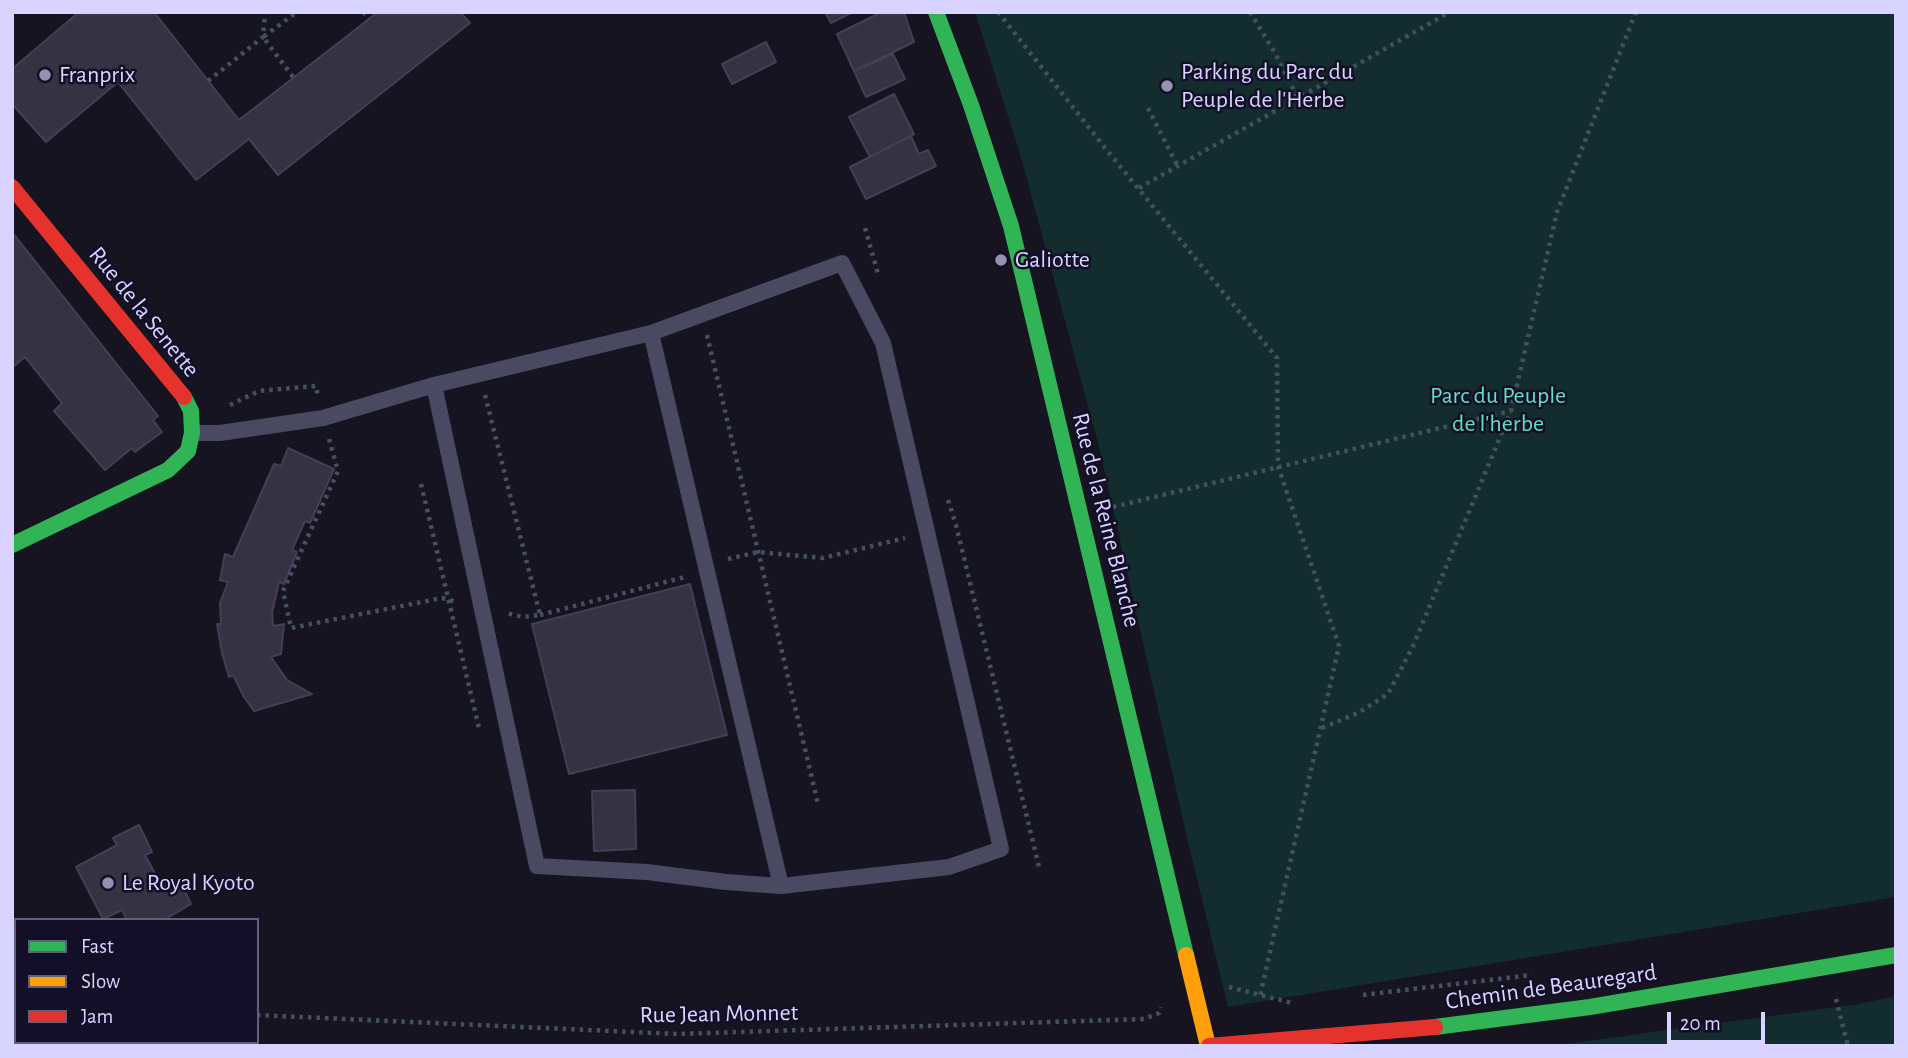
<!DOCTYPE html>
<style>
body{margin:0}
#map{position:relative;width:1908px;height:1058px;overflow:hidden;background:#161421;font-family:"Alegreya Sans",sans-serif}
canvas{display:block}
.frame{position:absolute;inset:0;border:14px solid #d9d4ff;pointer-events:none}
.legend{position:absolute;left:14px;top:918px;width:245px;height:126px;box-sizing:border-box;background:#130f26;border:2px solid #625e7d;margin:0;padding:9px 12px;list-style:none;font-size:21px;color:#d9d4ff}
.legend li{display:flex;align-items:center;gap:14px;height:35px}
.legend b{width:35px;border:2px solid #625e7d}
.scale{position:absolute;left:1667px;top:1012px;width:98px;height:32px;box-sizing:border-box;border:4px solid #d9d4ff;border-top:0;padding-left:9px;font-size:21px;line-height:24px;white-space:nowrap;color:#d9d4ff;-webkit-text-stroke:5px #130f26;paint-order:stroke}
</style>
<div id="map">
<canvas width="1908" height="1058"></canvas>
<div class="frame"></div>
<ul class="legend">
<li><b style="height:9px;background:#30b455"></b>Fast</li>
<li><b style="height:9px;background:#ff9f0a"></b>Slow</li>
<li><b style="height:9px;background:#e5322d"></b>Jam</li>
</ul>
<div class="scale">20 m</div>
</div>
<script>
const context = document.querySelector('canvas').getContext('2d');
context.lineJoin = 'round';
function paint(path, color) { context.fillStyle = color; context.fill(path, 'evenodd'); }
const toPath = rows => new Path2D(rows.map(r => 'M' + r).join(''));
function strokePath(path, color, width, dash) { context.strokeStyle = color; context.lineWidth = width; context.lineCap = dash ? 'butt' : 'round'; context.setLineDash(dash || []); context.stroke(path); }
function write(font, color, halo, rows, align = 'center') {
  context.font = font + ' "Alegreya Sans",sans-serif'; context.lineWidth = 5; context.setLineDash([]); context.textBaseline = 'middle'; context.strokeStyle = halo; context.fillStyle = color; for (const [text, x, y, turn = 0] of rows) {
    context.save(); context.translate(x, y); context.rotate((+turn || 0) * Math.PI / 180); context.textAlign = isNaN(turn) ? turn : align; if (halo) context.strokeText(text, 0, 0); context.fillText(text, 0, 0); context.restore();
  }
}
paint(toPath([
 [975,12,1896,12,1896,897,1228,1007,1185,829,1099,447,1021,157],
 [1896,996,1896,1046,1550,1046,1859,1004]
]), '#132c2d');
const building = toPath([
 [79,12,154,12,239,120,378,12,460,12,470,23,278,175,249,139,196,180,118,82,46,142,12,104,12,69,79,12],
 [825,12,853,12,831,23,825,12],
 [882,12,904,12,914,42,854,71,837,34,882,12],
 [766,42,776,62,732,84,722,64,766,42],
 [893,54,905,79,866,97,854,71,893,54],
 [894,94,914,134,870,157,849,117,894,94],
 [911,136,919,154,928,150,936,166,866,199,850,167,911,136],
 [12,232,158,416,153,420,162,432,135,452,132,448,105,470,54,411,62,403,25,357,14,366,12,364,12,232],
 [288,448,334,469,310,523,305,521,292,550,297,552,284,584,279,582,272,613,273,626,284,624,281,654,271,657,287,680,312,694,254,711,244,697,233,675,229,677,222,653,217,624,221,624,220,603,228,582,220,580,225,554,233,557,274,464,281,466,288,448],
 [690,584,727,735,569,774,532,624,690,584],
 [635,790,636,849,594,851,592,791,635,790],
 [139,825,152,852,145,855,163,888,179,879,191,904,164,920,127,920,122,910,103,919,76,867,117,845,113,838,139,825]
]);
paint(building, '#343243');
strokePath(building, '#433f54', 2);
strokePath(toPath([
 [363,12,369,19],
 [998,12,1105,148,1277,358,1278,466,1339,646,1260,996],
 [1250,12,1275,53,1298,98],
 [293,77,263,37,297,12],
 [208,81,263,37,265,12],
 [1148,108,1178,167],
 [1139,188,1450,12],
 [865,228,878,274],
 [707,335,818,804],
 [485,395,540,615,523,617,506,613],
 [230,405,259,391,316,386,318,397],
 [329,439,338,471,283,591,291,628,442,598,457,602],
 [421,484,479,728],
 [948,500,956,525,1040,871],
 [1113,507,1511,411],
 [728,559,758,552,823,558,905,538],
 [540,615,685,577],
 [1322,728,1358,713,1388,694,1413,646,1511,411,1557,212,1636,12],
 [1229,987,1292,1003],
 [1363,995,1532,975],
 [1836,999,1848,1046],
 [257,1015,677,1034,1144,1019,1159,1013,1161,1007],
 [156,1046,161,1042]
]), '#44505f', 4.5, [3.5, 5]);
strokePath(toPath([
 [651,333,781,886],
 [192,433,220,433,323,418,434,385,651,333,842,263,883,343,1001,849,949,867,781,886,726,882,647,872,537,866,434,385]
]), '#4a4962', 16);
strokePath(toPath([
 [936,12,971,105,1011,226,1186,955],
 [12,545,168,470,188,451,192,433,191,411,184,397],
 [12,930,16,936],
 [1435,1027,1590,1007,1896,955]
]), '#30b455', 16);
strokePath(toPath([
 [1186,955,1208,1046],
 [12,1032,16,1037]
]), '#ff9f0a', 16);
strokePath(toPath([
 [12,187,184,397],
 [78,1042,80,1046],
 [1209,1046,1435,1027]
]), '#e5322d', 16);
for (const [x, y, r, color] of [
 [45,75,7,"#9591b1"],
 [1167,86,7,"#9591b1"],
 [1001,260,7,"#9591b1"],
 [108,883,7,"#9591b1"]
]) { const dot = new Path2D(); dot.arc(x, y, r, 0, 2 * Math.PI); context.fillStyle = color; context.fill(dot); strokePath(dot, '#130f26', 2.5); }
write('24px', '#d9d4ff', '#130f26', [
 ["Parking du Parc du",1181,72],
 ["Peuple de l'Herbe",1181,100],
 ["Franprix",59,75],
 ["Galiotte",1015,260],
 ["Le Royal Kyoto",122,883]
], 'left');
write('24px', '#d9d4ff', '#130f26', [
 ["Rue de la Senette",144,312,51],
 ["Rue de la Reine Blanche",1106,520,76],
 ["Chemin de Beauregard",1551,987,-8],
 ["Rue Jean Monnet",719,1014,-1]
]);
write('24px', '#5fe0c0', '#130f26', [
 ["Parc du Peuple",1498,396],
 ["de l'herbe",1498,424]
]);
</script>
